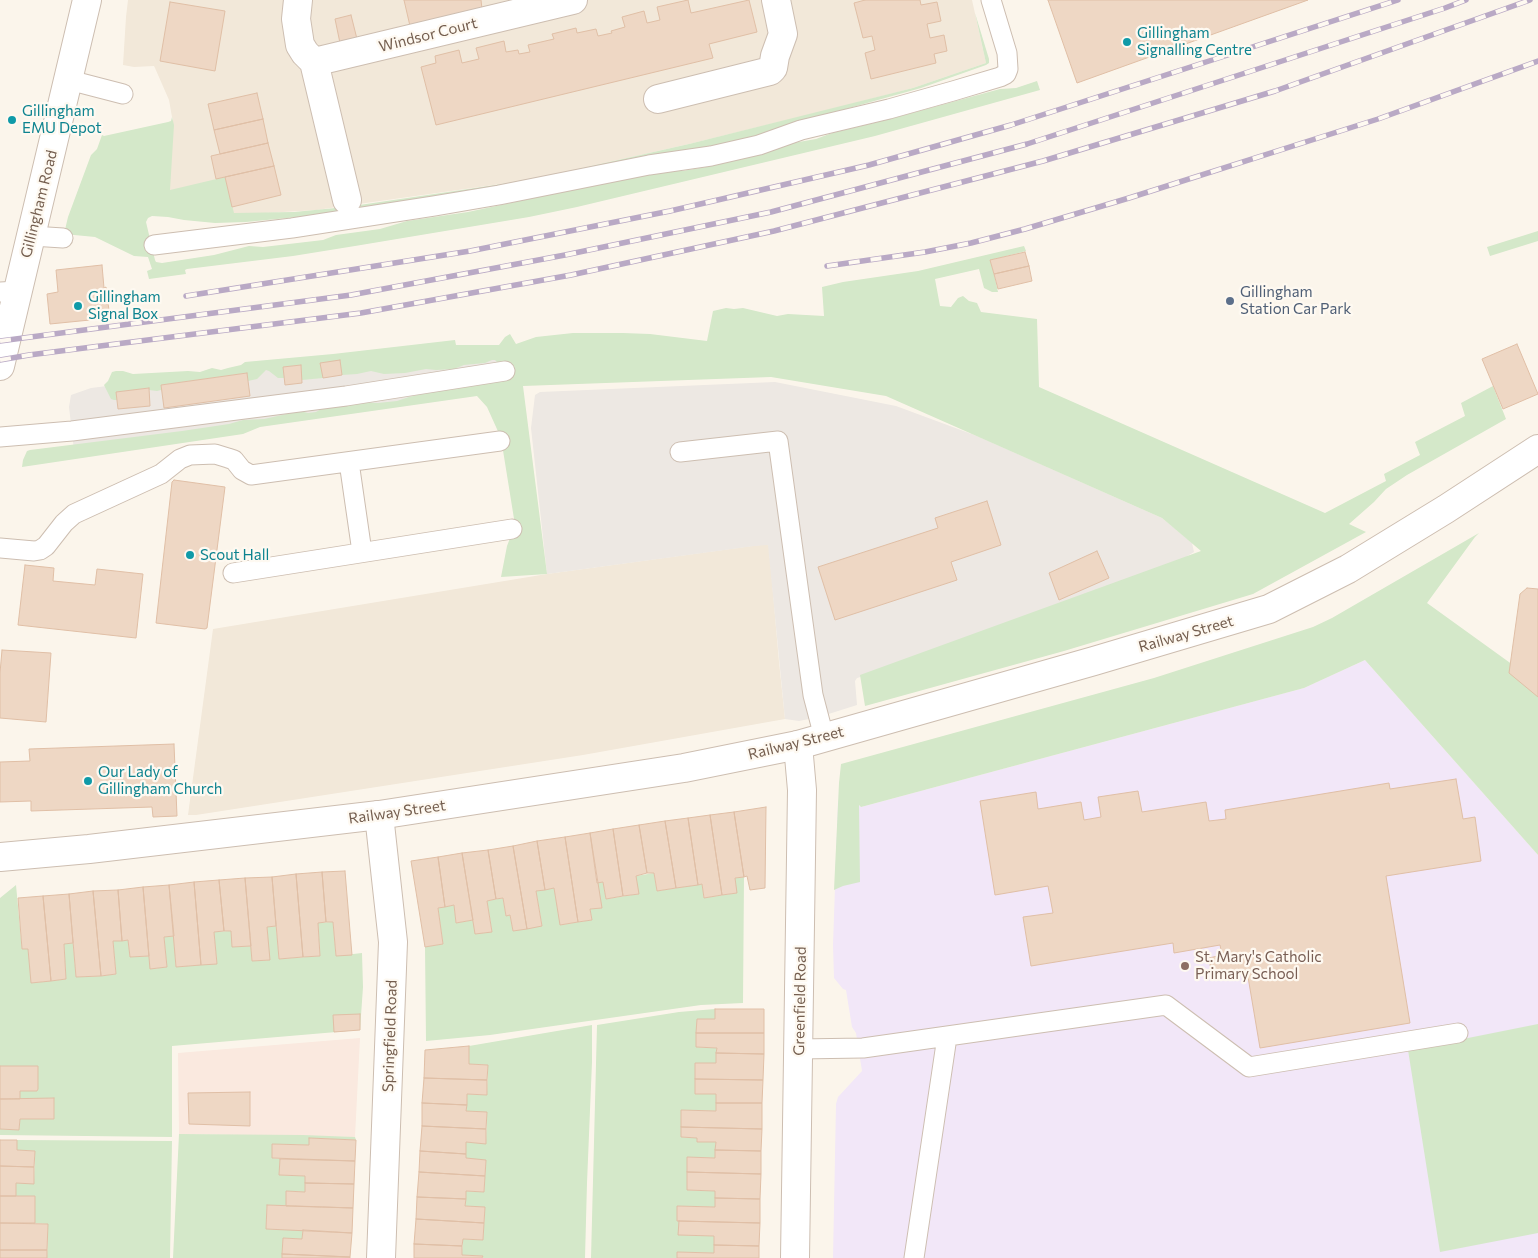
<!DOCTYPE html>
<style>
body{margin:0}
canvas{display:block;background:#fbf5eb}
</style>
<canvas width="1538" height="1258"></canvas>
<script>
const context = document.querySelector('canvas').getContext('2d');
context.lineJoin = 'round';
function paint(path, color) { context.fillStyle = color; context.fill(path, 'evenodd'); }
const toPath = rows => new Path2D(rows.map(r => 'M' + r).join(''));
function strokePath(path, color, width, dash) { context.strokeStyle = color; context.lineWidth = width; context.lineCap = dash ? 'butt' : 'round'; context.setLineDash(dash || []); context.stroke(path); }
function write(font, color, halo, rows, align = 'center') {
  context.font = font + ' Commissioner,sans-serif'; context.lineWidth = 4.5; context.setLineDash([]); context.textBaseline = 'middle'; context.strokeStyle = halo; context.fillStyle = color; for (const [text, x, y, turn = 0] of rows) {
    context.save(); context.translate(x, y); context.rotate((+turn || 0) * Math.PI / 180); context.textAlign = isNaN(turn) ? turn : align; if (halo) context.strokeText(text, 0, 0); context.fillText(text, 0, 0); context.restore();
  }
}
paint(toPath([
 [128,0,972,0,986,63,913,88,824,111,689,144,529,180,316,210,249,214,166,211,173,119,172,117,169,100,155,68,154,66,134,67,123,65,126,17],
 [767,544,769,547,779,662,785,719,583,755,196,815,188,815,213,629,547,574]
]), '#f2e8d9');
paint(toPath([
 [360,1038,355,1137,179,1134,178,1053]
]), '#fae9df');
paint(toPath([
 [504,349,494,389,74,450,69,407,71,395,91,388,309,361],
 [775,382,896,406,977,436,1162,518,1192,543,1194,552,1184,558,1060,603,1017,629,857,678,855,681,857,705,819,717,799,721,785,719,768,545,754,546,547,574,531,428,535,395,540,392]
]), '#ede8e3');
paint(toPath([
 [1365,660,1538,855,1538,1258,833,1258,836,1104,838,1097,862,1071,856,1033,852,1027,846,990,843,989,834,978,833,945,838,801,858,804,861,807,1304,688]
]), '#f2e7f8');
paint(toPath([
 [975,13,989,59,989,63,986,65,921,88,824,115,763,137,504,186,318,215,246,222,215,223,184,220,168,217,152,216,148,218,146,222,155,260,156,262,162,263,214,255,249,246,263,247,323,240,336,235,380,229,407,221,468,212,665,170,682,171,706,167,770,147,816,139,832,133,886,120,1000,89,1016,88,1037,81,1040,90,875,136,577,207,529,217,355,246,293,256,187,269,185,270,186,274,149,279,147,271,152,269,148,257,134,256,95,237,64,234,68,217,91,155,97,149,102,135,104,136,168,122,171,121,172,117,174,125,170,190,225,177,234,213,294,212,346,207,502,184,556,174,689,144,913,88,986,63],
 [1538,231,1538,241,1490,256,1487,247],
 [1024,246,1026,251,991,260,998,292,992,292,984,288,979,269,935,279,940,306,951,307,958,298,963,296,969,301,977,303,981,312,1037,319,1039,387,1325,513,1386,481,1384,474,1420,455,1415,442,1465,416,1461,403,1493,386,1506,419,1407,475,1386,489,1374,502,1349,524,1366,532,1253,594,1064,651,865,706,860,675,1201,551,1162,518,886,396,771,377,523,386,547,574,501,577,507,546,515,525,501,438,487,407,477,396,260,427,243,434,22,467,23,460,27,451,30,450,182,431,229,424,243,420,264,419,300,411,308,413,316,412,323,408,361,402,378,403,397,401,409,397,434,391,501,366,495,360,492,360,485,363,464,365,454,369,436,370,426,369,405,373,384,374,371,371,357,374,342,375,340,361,321,363,323,378,302,380,300,365,283,367,284,378,278,378,269,371,266,370,257,379,248,381,246,373,161,385,161,390,157,391,149,390,148,388,117,392,117,400,114,400,111,399,104,385,108,381,112,372,116,371,123,371,133,374,188,371,200,372,212,368,221,370,228,368,241,365,245,362,333,354,455,340,456,345,499,345,505,337,510,334,516,344,536,337,573,333,623,333,650,334,707,341,713,311,726,308,734,309,743,308,777,316,788,314,824,316,822,287,843,282,918,271],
 [1479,533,1475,537,1427,603,1538,683,1538,855,1365,660,1304,688,861,807,859,805,860,882,843,886,834,890,839,783,841,764,1154,678,1313,627,1332,618],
 [654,873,657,891,702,884,704,898,736,893,735,878,744,877,743,1003,701,1005,490,1035,426,1041,425,947,443,944,438,908,454,905,456,923,473,920,476,934,492,931,487,901,503,898,506,916,510,915,513,931,542,925,536,891,554,888,561,925,578,922,592,920,590,909,601,908,597,883,603,882,606,899,638,894,636,876],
 [16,885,22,949,28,949,32,983,66,979,64,944,73,943,76,977,101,976,116,974,113,941,128,940,130,957,149,956,151,969,167,967,164,937,174,936,176,967,217,963,214,932,231,931,233,947,251,946,252,961,269,960,267,927,276,926,279,959,320,956,318,923,333,922,336,956,362,953,363,987,360,1030,172,1046,172,1137,0,1135,0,1129,19,1130,20,1119,54,1119,20,1099,20,1091,37,1091,38,1089,38,1066,0,1066,0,898],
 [715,1009,715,1019,697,1019,696,1047,717,1048,716,1063,695,1063,695,1093,716,1094,716,1111,681,1110,681,1137,697,1138,698,1142,716,1142,715,1158,688,1157,687,1172,687,1190,715,1191,715,1207,677,1206,677,1221,679,1221,679,1235,714,1236,714,1253,678,1252,677,1258,591,1258,597,1025,679,1012],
 [1538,1024,1538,1233,1440,1252,1408,1050],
 [592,1025,592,1062,587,1183,585,1258,483,1258,482,1256,462,1255,463,1239,483,1240,485,1208,465,1206,466,1191,484,1192,486,1161,466,1158,466,1142,486,1143,487,1113,466,1111,467,1094,487,1095,488,1065,469,1064,469,1046],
 [179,1134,303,1135,355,1137,356,1140,309,1138,309,1145,272,1144,272,1158,280,1159,279,1175,305,1176,305,1192,286,1191,286,1206,267,1205,266,1229,303,1230,302,1239,283,1238,282,1258,173,1258],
 [17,1140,172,1141,170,1258,47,1258,48,1224,35,1223,35,1197,16,1196,16,1183,34,1183,35,1151,17,1150]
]), '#d4e8c9');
const building = toPath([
 [404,0,481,0,482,9,410,26,404,0],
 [688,0,691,13,749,0,757,32,709,44,713,58,436,125,421,67,436,63,435,56,459,50,462,63,479,59,476,48,504,41,506,52,518,50,519,54,530,52,528,45,554,39,552,34,576,28,577,33,596,29,598,36,612,33,611,31,625,27,622,17,644,11,647,23,660,20,657,7,688,0],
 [865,0,920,0,921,5,937,2,941,21,927,24,930,38,944,35,947,51,934,54,936,63,871,79,865,53,875,50,872,36,863,38,854,3,865,0],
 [1048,0,1308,0,1077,83,1048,0],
 [170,2,225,11,215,71,160,61,170,2],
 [351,15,357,39,340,43,335,19,351,15],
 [257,93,263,119,214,130,208,104,257,93],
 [263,119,268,143,220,154,214,130,263,119],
 [268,143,274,166,216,179,211,156,268,143],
 [274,166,281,195,232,207,225,177,274,166],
 [1025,252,1029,266,994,274,990,260,1025,252],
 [102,265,104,288,106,287,110,318,50,324,47,294,58,292,56,270,102,265],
 [1029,266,1032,281,998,289,994,274,1029,266],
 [1517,344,1538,394,1503,409,1482,359,1517,344],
 [340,360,342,375,323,378,320,363,340,360],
 [301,365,302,383,285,385,283,367,301,365],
 [247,373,250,396,164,408,161,385,247,373],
 [149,388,150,406,118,409,116,392,149,388],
 [174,480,225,487,207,628,205,629,156,623,172,482,174,480],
 [987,501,1001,545,951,562,957,580,835,620,818,567,938,528,935,518,987,501],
 [1097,551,1109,578,1059,600,1049,573,1097,551],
 [25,565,54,568,53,581,95,585,97,569,143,574,136,638,18,625,25,565],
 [1527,588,1538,589,1538,697,1509,673,1520,594,1527,588],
 [2,650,51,653,46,722,0,718,0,673,2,650],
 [174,744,177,816,153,817,152,807,31,811,31,801,0,802,0,762,30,761,29,749,174,744],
 [1456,779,1463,819,1475,817,1481,861,1386,876,1410,1023,1260,1048,1247,971,1212,976,1209,958,1222,955,1220,945,1174,953,1173,943,1031,966,1023,917,1053,913,1048,886,995,895,980,801,1036,792,1038,809,1081,802,1084,820,1101,817,1098,797,1138,791,1142,812,1206,802,1209,821,1226,819,1225,810,1389,783,1390,789,1456,779],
 [766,807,765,888,750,890,747,876,744,877,734,812,766,807],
 [734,812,744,877,735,878,737,893,722,895,710,815,734,812],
 [710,815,722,895,704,898,702,884,698,885,688,818,710,815],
 [688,818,698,885,676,888,665,821,688,818],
 [665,821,676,888,657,891,654,873,647,873,639,825,665,821],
 [639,825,647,873,636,876,639,894,623,896,613,829,639,825],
 [613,829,623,896,606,899,603,882,597,883,590,833,613,829],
 [590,833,602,908,590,909,592,920,578,922,565,837,590,833],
 [565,837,578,922,560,925,554,888,545,890,537,841,565,837],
 [537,841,545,890,536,891,542,926,527,929,513,846,537,841],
 [513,846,527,929,513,931,510,915,506,916,503,898,496,899,488,850,513,846],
 [488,850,496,899,487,901,492,932,475,934,462,853,488,850],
 [462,853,473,920,456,923,454,905,445,907,438,857,462,853],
 [438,857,445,907,438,908,443,944,425,947,411,861,438,857],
 [345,871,352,955,336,956,333,922,326,922,322,872,345,871],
 [322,872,326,922,318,923,320,956,303,957,296,874,322,872],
 [296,874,303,957,279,959,272,877,296,874],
 [272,877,276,926,267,927,270,960,252,961,245,878,272,877],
 [245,878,251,946,232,947,231,931,224,931,219,880,245,878],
 [219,880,224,931,214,932,217,964,201,965,194,882,219,880],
 [194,882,201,965,176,967,169,885,194,882],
 [169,885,174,936,164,937,167,967,150,969,143,887,169,885],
 [143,887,149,956,130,957,128,940,122,941,118,890,143,887],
 [118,890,122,941,113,941,116,974,101,976,93,891,118,890],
 [93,891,101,976,76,977,69,894,93,891],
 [69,894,73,943,64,944,66,979,51,981,43,896,69,894],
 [43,896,51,981,31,983,28,949,22,949,18,898,43,896],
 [715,1009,764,1009,764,1033,696,1033,697,1019,715,1019,715,1009],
 [360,1014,360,1030,334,1032,333,1015,360,1014],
 [696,1033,764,1033,764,1054,716,1053,717,1048,696,1047,696,1033],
 [469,1046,469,1064,488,1065,487,1080,424,1078,425,1050,469,1046],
 [716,1053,764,1054,763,1080,695,1079,695,1063,716,1063,716,1053],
 [0,1066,38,1066,38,1089,37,1091,20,1091,20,1099,0,1099,0,1066],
 [424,1078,487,1080,487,1095,467,1094,467,1105,422,1103,424,1078],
 [695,1079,763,1080,762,1103,716,1103,716,1094,695,1094,695,1079],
 [250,1092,250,1126,189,1124,188,1093,250,1092],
 [54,1098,54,1119,20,1119,19,1130,0,1129,0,1099,54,1098],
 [422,1103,467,1105,466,1111,487,1112,486,1129,422,1126,422,1103],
 [716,1103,762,1103,762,1129,681,1127,681,1110,716,1111,716,1103],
 [422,1126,486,1129,486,1144,466,1142,466,1154,420,1151,422,1126],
 [681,1127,762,1129,761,1151,715,1150,716,1142,697,1142,697,1138,681,1137,681,1127],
 [309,1138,356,1140,355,1161,272,1158,272,1144,309,1145,309,1138],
 [0,1140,17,1140,17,1150,35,1151,34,1167,0,1166,0,1140],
 [715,1150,761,1151,761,1174,687,1172,687,1157,715,1158,715,1150],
 [420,1151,466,1154,466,1158,486,1160,485,1176,419,1172,420,1151],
 [280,1159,355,1161,354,1184,305,1183,305,1176,279,1175,280,1159],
 [0,1166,34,1167,34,1184,16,1183,16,1196,0,1196,0,1166],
 [419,1172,485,1176,484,1192,466,1191,466,1199,417,1197,419,1172],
 [687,1172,761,1174,760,1199,715,1198,715,1191,687,1190,687,1172],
 [305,1183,354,1184,353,1208,286,1206,286,1191,305,1192,305,1183],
 [0,1196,35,1196,35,1223,0,1223,0,1196],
 [417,1197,466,1199,465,1206,485,1207,484,1223,416,1219,417,1197],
 [715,1198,760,1199,760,1223,677,1221,677,1206,715,1207,715,1198],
 [267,1205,353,1208,352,1233,266,1229,267,1205],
 [416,1219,484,1223,483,1240,463,1239,462,1246,414,1244,416,1219],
 [679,1221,760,1223,759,1246,714,1245,714,1236,678,1235,679,1221],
 [0,1223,48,1224,47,1250,0,1250,0,1223],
 [303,1230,352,1233,350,1257,282,1254,283,1238,302,1239,303,1230],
 [414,1244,462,1246,462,1255,483,1256,482,1258,414,1258,414,1244],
 [714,1245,759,1246,759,1258,677,1258,677,1252,714,1253,714,1245],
 [0,1250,47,1250,47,1258,0,1258,0,1250],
 [282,1254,350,1257,350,1258,282,1258,282,1254]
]);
paint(building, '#eed7c4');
strokePath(building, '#e0bfa6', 1);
const service = toPath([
 [69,80,123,94],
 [32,236,63,238],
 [154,245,292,228,434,206,499,195,649,165,711,156,759,145,801,130,889,109,953,91,1000,77,1006,74,1008,69,1007,53,991,0],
 [0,292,18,291],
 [0,437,72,431,346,396,505,371],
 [680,452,778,441,813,695,824,737],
 [349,462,362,552],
 [0,548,34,551,40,550,46,546,64,523,74,514,161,474,180,459,190,455,215,454,228,458,234,460,242,470,251,475,500,441],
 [233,573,512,529],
 [799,1049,863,1048,1166,1005,1249,1067,1458,1033],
 [914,1258,947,1037]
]);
const minor = toPath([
 [298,0,296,19,300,45,305,53,314,62,347,200],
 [314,62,573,0],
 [658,99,770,71,773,68,775,56,783,34,776,0],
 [379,815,393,942,381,1258],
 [795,1258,802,790,798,745]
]);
const tertiary = toPath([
 [0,366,87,0],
 [0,857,89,849,379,815,684,768,798,745,1094,661,1269,609,1348,569,1446,509,1538,449]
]);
strokePath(service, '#cdbeb1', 21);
strokePath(minor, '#cdbeb1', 30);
strokePath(tertiary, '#cdbeb1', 30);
strokePath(service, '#fff', 19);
strokePath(minor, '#fff', 28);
strokePath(tertiary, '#fff', 28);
const rail = toPath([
 [827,266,925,252,971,243,1025,229,1129,198,1378,119,1538,61],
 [186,296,470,251,670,211,869,165,1011,125,1398,0],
 [0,341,351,295,565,255,771,212,1027,144,1445,8,1466,0],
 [0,360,29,355,361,313,571,275,774,231,1043,161,1275,91,1530,0]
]);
strokePath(rail, '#b9a9c5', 5.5);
strokePath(rail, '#fef9f1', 4, [11]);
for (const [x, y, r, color] of [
 [1127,42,5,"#0f9aa8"],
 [12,120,5,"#0f9aa8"],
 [1230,301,5,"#5c6f8a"],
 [78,306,5,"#0f9aa8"],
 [190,555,5,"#0f9aa8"],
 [88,781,5,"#0f9aa8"],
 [1185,966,5,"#8d6e63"]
]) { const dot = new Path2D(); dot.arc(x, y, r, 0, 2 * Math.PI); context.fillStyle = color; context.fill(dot); strokePath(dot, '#fef9f1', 2); }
write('15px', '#0d838f', '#fef9f1', [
 ["Gillingham",1137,33],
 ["Signalling Centre",1137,50],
 ["Gillingham",22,111],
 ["EMU Depot",22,128],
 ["Gillingham",88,297],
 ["Signal Box",88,314],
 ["Scout Hall",200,555],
 ["Our Lady of",98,772],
 ["Gillingham Church",98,789]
], 'left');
write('15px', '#745e4f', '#fef9f1', [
 ["Windsor Court",428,35,-14],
 ["Gillingham Road",39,204,-76],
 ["Railway Street",1186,634,-16],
 ["Railway Street",796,743,-14],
 ["Railway Street",397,812,-8],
 ["Greenfield Road",800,1001,-89],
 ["Springfield Road",390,1036,-88]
]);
write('15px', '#4e5e75', '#fef9f1', [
 ["Gillingham",1240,292],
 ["Station Car Park",1240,309]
], 'left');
write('15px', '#785e54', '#fef9f1', [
 ["St. Mary's Catholic",1195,957],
 ["Primary School",1195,974]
], 'left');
</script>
